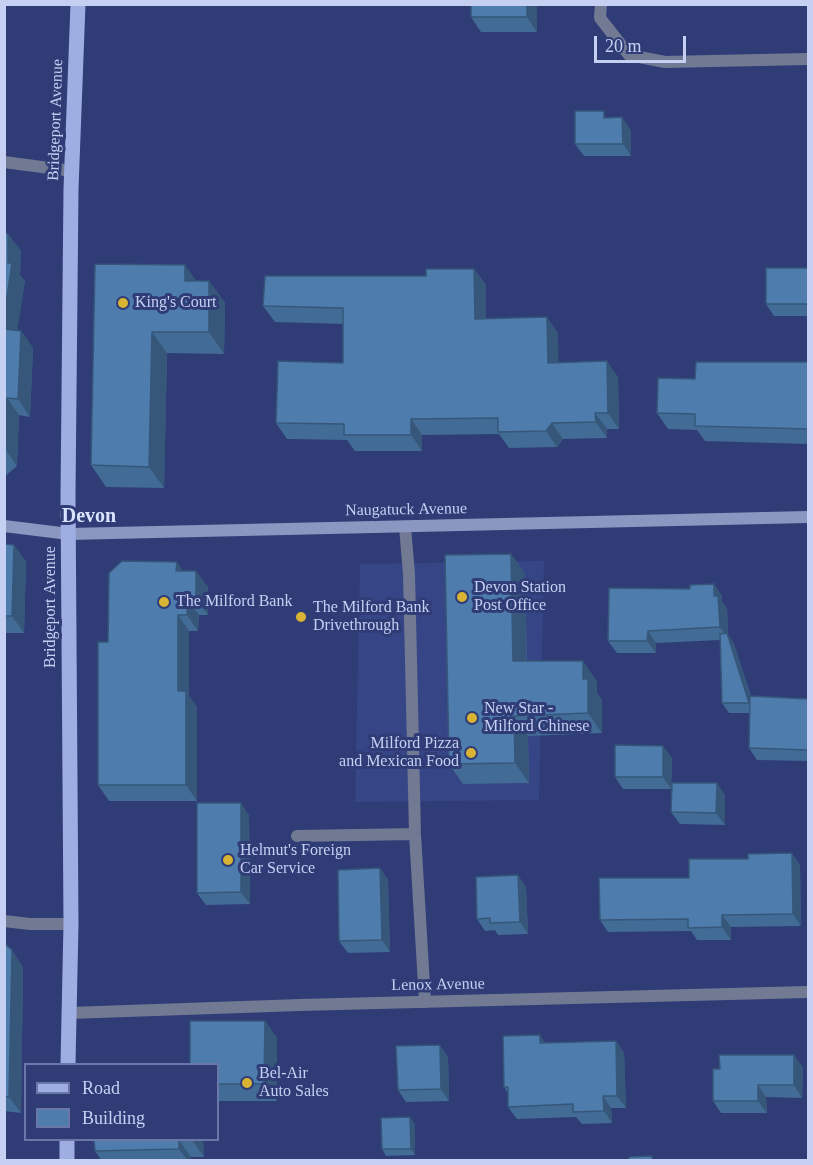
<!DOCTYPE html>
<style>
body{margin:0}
#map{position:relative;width:813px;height:1165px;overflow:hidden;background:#2f3c76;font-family:"Times New Roman",serif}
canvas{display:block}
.frame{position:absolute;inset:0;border:6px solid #c5d0f3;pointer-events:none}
.legend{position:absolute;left:24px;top:1063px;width:195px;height:78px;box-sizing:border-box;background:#2f3c76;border:2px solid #6b77a8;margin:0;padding:8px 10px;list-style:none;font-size:18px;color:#c5d0f3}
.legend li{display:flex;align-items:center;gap:12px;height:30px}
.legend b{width:30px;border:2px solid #6b77a8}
.scale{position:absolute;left:594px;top:36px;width:92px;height:27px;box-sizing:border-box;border:3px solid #c5d0f3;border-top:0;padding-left:8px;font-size:18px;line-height:21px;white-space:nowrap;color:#c5d0f3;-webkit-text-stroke:4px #2f3c76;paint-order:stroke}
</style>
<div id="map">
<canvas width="813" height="1165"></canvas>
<div class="frame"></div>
<ul class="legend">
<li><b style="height:8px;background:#9eaee3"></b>Road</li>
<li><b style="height:16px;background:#4d7cad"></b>Building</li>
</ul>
<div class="scale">20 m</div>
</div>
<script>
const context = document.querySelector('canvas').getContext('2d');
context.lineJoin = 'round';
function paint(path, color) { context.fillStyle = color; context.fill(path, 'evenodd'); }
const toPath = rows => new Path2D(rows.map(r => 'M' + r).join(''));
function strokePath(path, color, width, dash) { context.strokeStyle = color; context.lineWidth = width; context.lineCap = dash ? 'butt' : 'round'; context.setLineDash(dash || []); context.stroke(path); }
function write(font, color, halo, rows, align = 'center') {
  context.font = font + ' "Times New Roman",serif'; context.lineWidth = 6; context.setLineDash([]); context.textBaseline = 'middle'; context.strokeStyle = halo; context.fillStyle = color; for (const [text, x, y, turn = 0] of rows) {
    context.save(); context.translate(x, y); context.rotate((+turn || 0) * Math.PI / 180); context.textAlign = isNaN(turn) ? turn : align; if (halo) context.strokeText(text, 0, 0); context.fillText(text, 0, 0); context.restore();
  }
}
paint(toPath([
 [544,561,539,800,355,802,360,564]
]), '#364586');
strokePath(toPath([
 [405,527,409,574,415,834,425,1002],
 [297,836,415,834]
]), '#717993', 12);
strokePath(toPath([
 [601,4,600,18,629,55,665,62,808,59],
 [4,162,72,171],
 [4,921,30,924,71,924],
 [69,1013,300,1005,808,992]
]), '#717993', 12);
strokePath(toPath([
 [4,526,69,534,808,517]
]), '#8a97c0', 12);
strokePath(toPath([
 [68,1064,71,924,68,495,71,189,78,4],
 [67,1160,67,1140]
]), '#9eaee3', 15);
paint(toPath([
 [471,4,537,4,537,32,481,32,471,17],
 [631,130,631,156,584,156,575,144],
 [4,233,8,234,21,251,20,275,25,281,17,330,21,331,33,348,30,417,19,415,17,466,4,477],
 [95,264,185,265,196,281,209,281,225,303,224,354,167,353,164,488,106,487,91,465],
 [808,268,808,316,774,316,766,304],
 [474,269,486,285,486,319,558,333,558,363,618,377,619,429,607,429,607,438,563,439,557,447,509,448,499,434,422,435,422,451,355,451,347,440,287,439,276,423,343,363,343,324,275,322,263,306,426,276],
 [808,362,808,444,705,441,697,430,668,429,657,413],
 [4,544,14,545,26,562,24,633,4,633],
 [511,554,525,574,527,661,597,681,597,693,602,700,602,733,528,736,529,783,463,784,449,764],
 [183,571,208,587,208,615,199,615,198,631,189,631,189,696,197,707,197,801,109,801,98,785,108,642],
 [714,584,722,596,722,602,727,608,728,635,734,644,751,696,808,699,808,761,757,760,749,748,750,713,729,713,722,703,720,640,656,643,656,653,617,653,608,641,690,589],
 [663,746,672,758,671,789,623,789,615,777],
 [725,795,725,825,680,824,671,812],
 [249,815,250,904,206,905,197,893],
 [800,865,801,926,731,927,731,940,697,940,691,931,608,932,600,920,689,878],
 [380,868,388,880,390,952,348,953,339,941],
 [526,887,528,934,498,935,495,930,485,931,477,919],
 [4,943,23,967,21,1113,4,1111],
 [265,1021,277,1038,277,1101,218,1101,218,1065],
 [616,1041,624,1053,626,1108,611,1108,612,1123,582,1124,576,1117,517,1119,508,1107,508,1093,504,1087,546,1043],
 [794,1055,803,1068,802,1098,766,1097,767,1113,721,1113,713,1101,720,1069],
 [448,1057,449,1101,406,1102,398,1090],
 [415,1124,415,1155,386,1156,382,1149],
 [94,1140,203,1140,204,1157,191,1157,191,1161,102,1161,95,1151]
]), '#426b95');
paint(toPath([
 [527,4,537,4,537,32,527,17],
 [622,117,631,130,631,156,623,144],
 [8,234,21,251,20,275,25,281,15,346,4,331,8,263],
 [185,265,200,287,185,281],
 [474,269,486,285,486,335,475,319],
 [209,281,225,303,224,354,209,332],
 [547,317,558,333,559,379,548,363],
 [21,331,33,348,30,417,18,399],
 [152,332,167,353,164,488,149,467],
 [607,361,618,377,619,429,608,413],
 [7,398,19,415,17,466,5,449],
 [595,413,607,429,607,438,596,422],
 [411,419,422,435,422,451,411,435],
 [552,423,563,439,557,447,546,431],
 [14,545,26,562,24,633,12,616],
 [511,554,525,574,527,682,513,661],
 [177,562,188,578,176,571],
 [196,571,208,587,208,615,196,599],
 [714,584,722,596,722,602,727,608,728,635,734,644,756,713,749,703,728,639,720,627,714,596],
 [188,599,199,615,198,631,187,615],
 [178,615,189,631,189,696,197,707,197,801,186,785,178,691],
 [648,631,656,643,656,653,647,641],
 [583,661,597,681,597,693,602,700,602,733,588,713,583,679],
 [514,716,528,736,529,783,515,763],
 [663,746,672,758,671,789,663,777],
 [717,783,725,795,725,825,716,813],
 [241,803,249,815,250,904,241,892],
 [792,853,800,865,801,926,793,914],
 [380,868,388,880,390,952,382,940],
 [518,875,526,887,528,934,520,922],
 [722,915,731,927,731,940,722,927],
 [12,950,23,967,21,1113,9,1097],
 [265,1021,277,1038,277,1101,264,1084],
 [540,1035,548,1047,540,1043],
 [616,1041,624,1053,626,1108,617,1096],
 [440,1045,448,1057,449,1101,441,1089],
 [794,1055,803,1068,802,1098,794,1085],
 [758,1085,766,1097,767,1113,758,1101],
 [603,1096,611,1108,612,1123,604,1111],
 [410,1117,415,1124,415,1155,411,1149],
 [179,1140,191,1157,191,1161,188,1161,179,1149],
 [192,1140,203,1140,204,1157]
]), '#365779');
const building = toPath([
 [471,4,527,4,527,17,471,17,471,4],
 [575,111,604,111,604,118,622,117,623,144,575,144,575,111],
 [4,233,8,234,8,263,12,263,4,317,4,233],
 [95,264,185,265,185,281,209,281,209,332,152,332,149,467,91,465,95,264],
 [766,268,808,268,808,304,766,304,766,268],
 [426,269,474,269,475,319,547,317,548,363,607,361,608,413,595,413,596,422,552,423,546,431,498,432,498,418,411,419,411,435,344,435,344,424,276,423,278,361,343,363,343,308,263,306,265,276,426,276,426,269],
 [4,329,21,331,18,399,7,398,4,449,4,329],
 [696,362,808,362,808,429,695,426,695,414,657,413,658,378,695,379,696,362],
 [4,544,14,545,12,616,4,616,4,544],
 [511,554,513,661,583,661,583,679,588,679,588,713,514,716,515,763,449,764,445,555,511,554],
 [122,561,177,562,176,571,196,571,196,599,188,599,187,615,178,615,178,691,186,691,186,785,98,785,98,642,108,642,109,573,122,561],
 [714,584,714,596,718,596,720,627,648,631,647,641,608,641,609,588,690,589,690,585,714,584],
 [727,633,749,703,722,703,720,634,727,633],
 [750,696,808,699,808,750,749,748,750,696],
 [615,745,663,746,663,777,615,777,615,745],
 [672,783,717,783,716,813,671,812,672,783],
 [197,803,241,803,241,892,197,893,197,803],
 [792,853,793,914,722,915,722,927,688,928,688,919,600,920,599,878,689,878,689,859,748,859,748,854,792,853],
 [380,868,382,940,339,941,338,870,380,868],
 [518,875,520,922,490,923,490,918,477,919,476,877,518,875],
 [4,943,12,950,9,1097,4,1096,4,943],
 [190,1021,265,1021,264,1084,218,1084,218,1065,190,1065,190,1021],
 [540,1035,540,1043,616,1041,617,1096,603,1096,604,1111,573,1112,573,1104,508,1107,508,1087,504,1087,503,1036,540,1035],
 [440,1045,441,1089,398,1090,396,1046,440,1045],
 [719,1055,794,1055,794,1085,758,1085,758,1101,713,1101,713,1069,720,1069,719,1055],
 [410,1117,411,1149,382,1149,381,1118,410,1117],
 [94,1140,192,1140,179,1140,179,1149,95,1151,94,1140],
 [652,1156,652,1161,629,1161,629,1157,652,1156]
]);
paint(building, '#4d7cad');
strokePath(building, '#365779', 1.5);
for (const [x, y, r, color] of [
 [123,303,6,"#d9b334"],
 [462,597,6,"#d9b334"],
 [164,602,6,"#d9b334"],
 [301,617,6,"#d9b334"],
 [472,718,6,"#d9b334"],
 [471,753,6,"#d9b334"],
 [228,860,6,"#d9b334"],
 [247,1083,6,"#d9b334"]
]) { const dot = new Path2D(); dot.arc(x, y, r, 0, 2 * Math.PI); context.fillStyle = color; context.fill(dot); strokePath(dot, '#2f3c76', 2); }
write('16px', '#c5d0f3', '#2f3c76', [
 ["Bridgeport Avenue",56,120,-88],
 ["Naugatuck Avenue",406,510,-1],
 ["Bridgeport Avenue",51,607,-90],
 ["Lenox Avenue",438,985,-1]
]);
write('16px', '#c5d0f3', '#2f3c76', [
 ["King's Court",135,303],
 ["Devon Station",474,588],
 ["Post Office",474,606],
 ["The Milford Bank",176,602],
 ["The Milford Bank",313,608],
 ["Drivethrough",313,626],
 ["New Star -",484,709],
 ["Milford Chinese",484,727],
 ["Milford Pizza",459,744,"right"],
 ["and Mexican Food",459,762,"right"],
 ["Helmut's Foreign",240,851],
 ["Car Service",240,869],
 ["Bel-Air",259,1074],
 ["Auto Sales",259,1092]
], 'left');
write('bold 20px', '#dae3ff', '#2f3c76', [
 ["Devon",89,517]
]);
</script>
